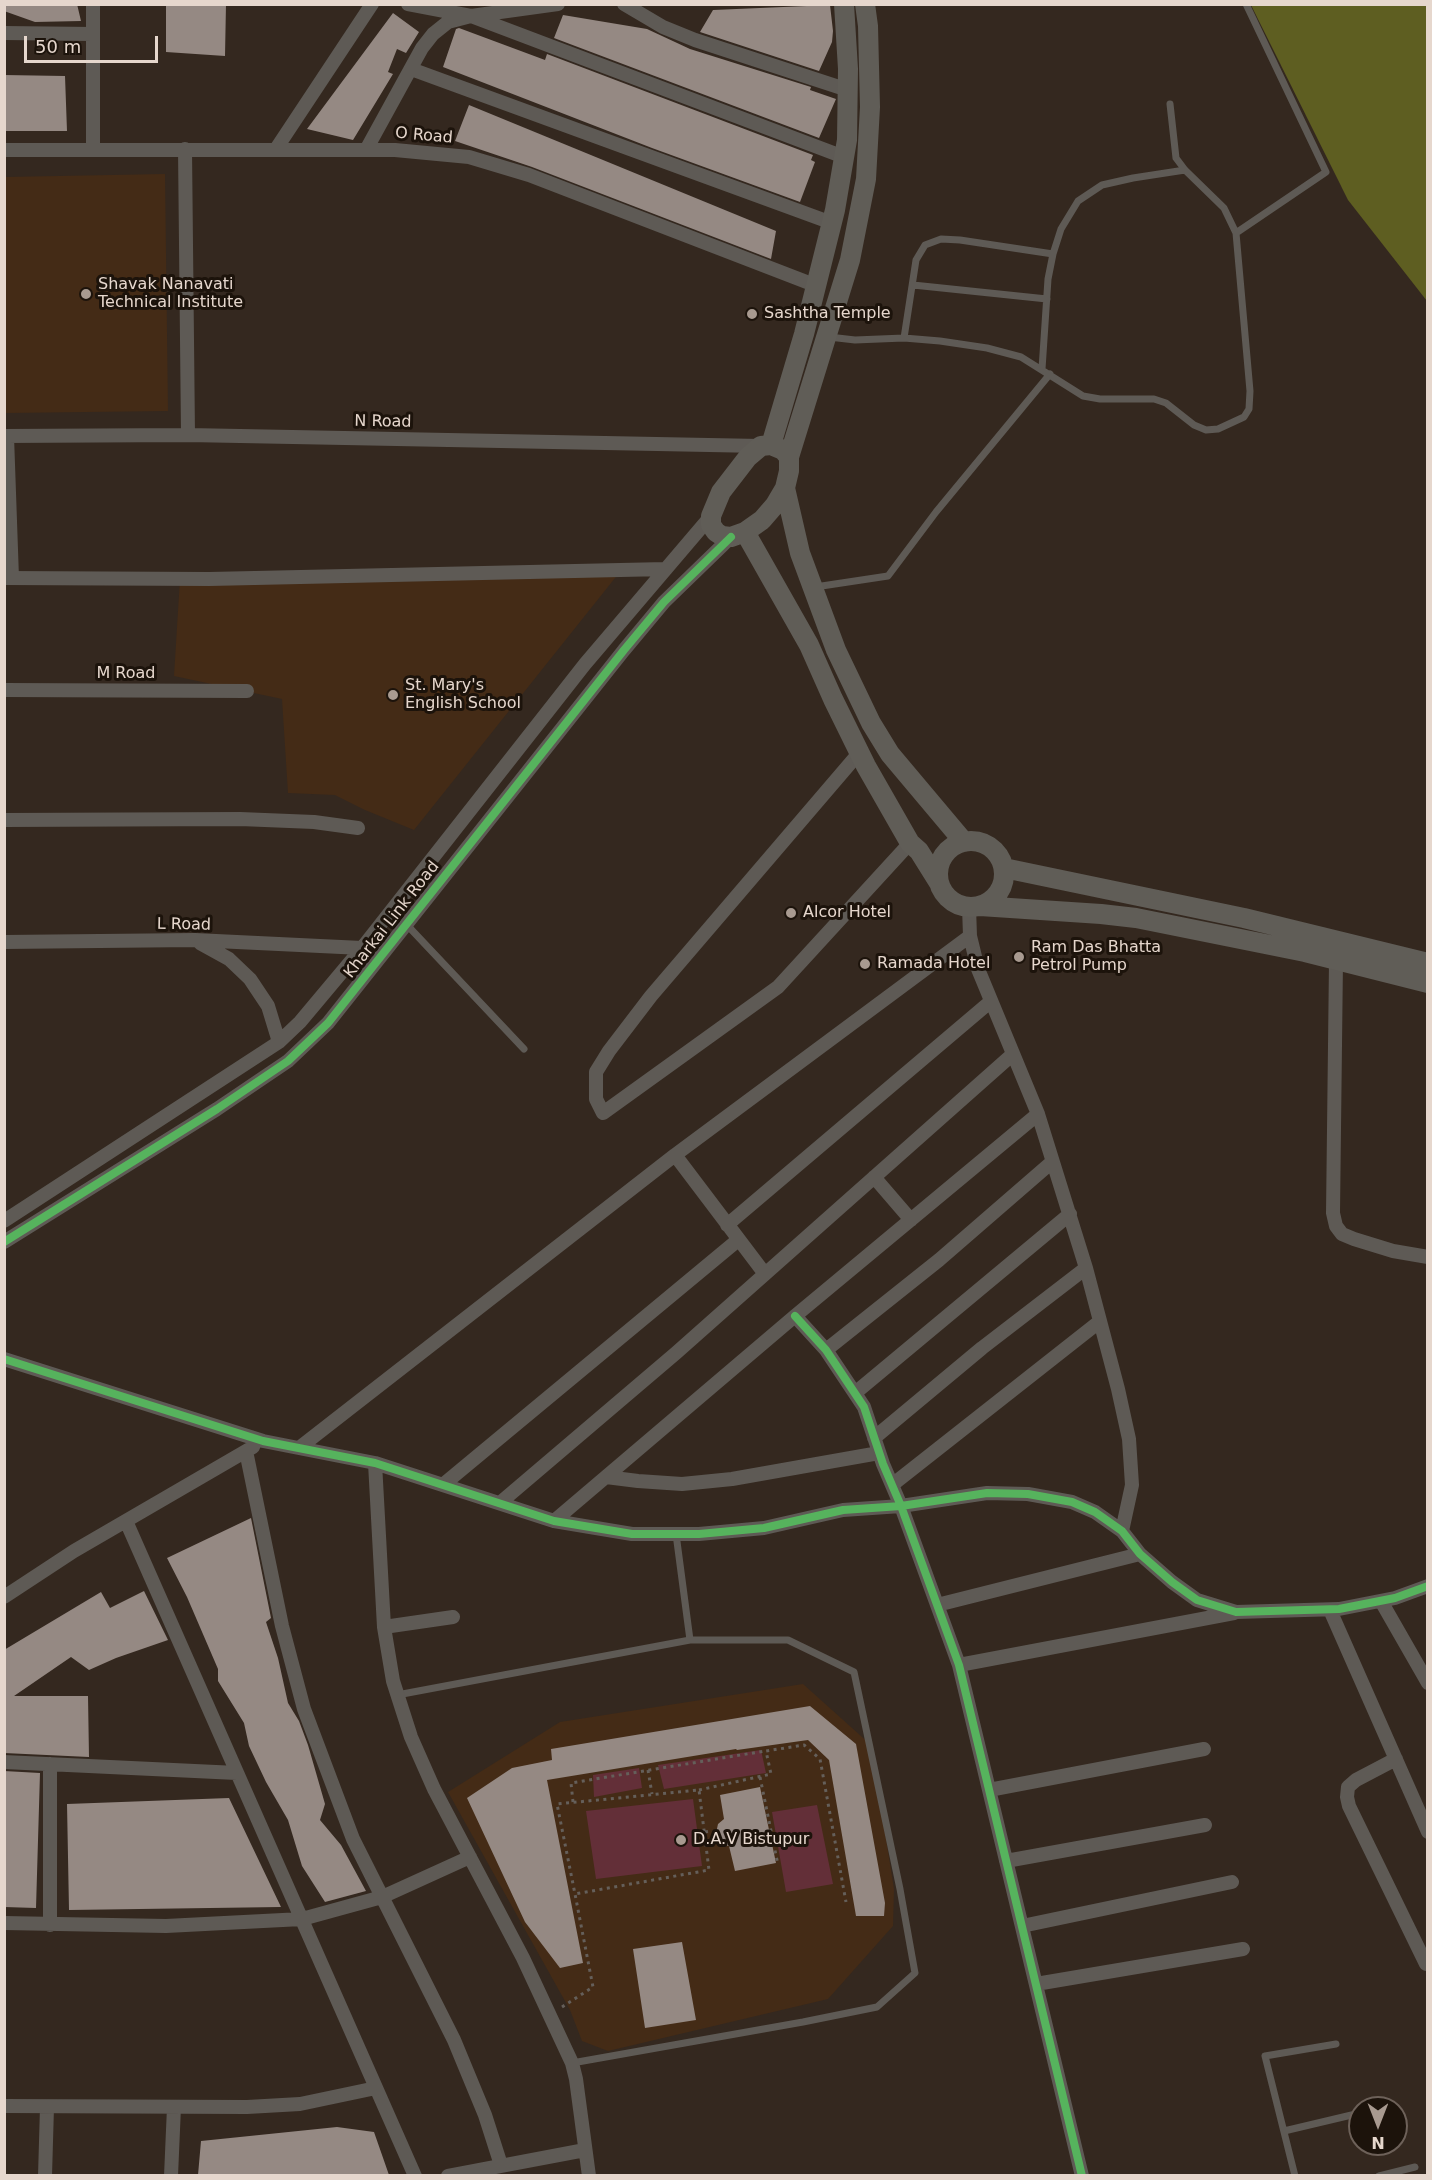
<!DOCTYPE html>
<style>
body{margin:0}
#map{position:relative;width:1432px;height:2180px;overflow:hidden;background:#34281f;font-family:"DejaVu Sans",sans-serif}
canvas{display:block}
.frame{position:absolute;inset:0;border:6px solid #e6d7cd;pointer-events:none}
.north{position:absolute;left:1348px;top:2096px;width:60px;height:60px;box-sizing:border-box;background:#1c130b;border:2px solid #6d6159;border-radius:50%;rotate:180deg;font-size:16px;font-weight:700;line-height:24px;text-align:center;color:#e6d7cd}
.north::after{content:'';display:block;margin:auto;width:21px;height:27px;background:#a89a90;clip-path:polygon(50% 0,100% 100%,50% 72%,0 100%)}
.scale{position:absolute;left:24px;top:36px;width:134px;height:27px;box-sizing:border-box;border:3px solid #e6d7cd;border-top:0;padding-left:8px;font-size:18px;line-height:21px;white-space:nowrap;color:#e6d7cd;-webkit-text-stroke:4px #1c130b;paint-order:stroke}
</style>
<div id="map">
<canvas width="1432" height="2180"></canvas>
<div class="frame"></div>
<div class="north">N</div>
<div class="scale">50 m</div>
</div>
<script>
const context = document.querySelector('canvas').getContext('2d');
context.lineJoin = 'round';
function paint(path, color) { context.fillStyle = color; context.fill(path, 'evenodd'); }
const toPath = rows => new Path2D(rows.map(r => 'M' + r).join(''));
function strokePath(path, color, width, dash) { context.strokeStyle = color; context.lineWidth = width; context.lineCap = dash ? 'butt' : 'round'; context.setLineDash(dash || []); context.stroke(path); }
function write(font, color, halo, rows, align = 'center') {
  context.font = font + ' "DejaVu Sans",sans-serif'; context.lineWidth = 6; context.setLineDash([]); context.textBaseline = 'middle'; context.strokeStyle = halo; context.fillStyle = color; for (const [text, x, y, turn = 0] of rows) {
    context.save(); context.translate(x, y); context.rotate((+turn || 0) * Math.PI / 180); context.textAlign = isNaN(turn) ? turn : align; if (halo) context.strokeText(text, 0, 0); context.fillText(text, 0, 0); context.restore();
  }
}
paint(toPath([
 [165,174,168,411,5,413,5,177],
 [623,568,414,830,365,810,335,795,288,793,282,699,174,676,180,579],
 [803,1684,871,1745,894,1889,893,1926,828,1999,608,2051,582,2041,570,2010,448,1792,560,1722]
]), '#442b16');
paint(toPath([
 [761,1750,766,1773,664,1789,658,1765],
 [639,1768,642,1788,594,1797,593,1775],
 [693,1799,702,1866,596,1879,586,1811],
 [817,1805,833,1884,786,1892,772,1812]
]), '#632f38');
paint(toPath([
 [1251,5,1427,5,1427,301,1348,200]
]), '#5e5e21');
paint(toPath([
 [4,4,77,4,81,21,35,22,4,11],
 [166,4,226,4,225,56,166,52],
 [830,5,833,31,832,42,819,71,700,32,713,10],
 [393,13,419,32,406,53,397,49,388,72,393,74,353,140,307,129],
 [563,15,647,29,690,49,811,87,810,90,836,99,819,138,554,38],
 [459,28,545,60,547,54,813,155,811,160,815,162,800,202,652,148,443,67,456,29],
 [4,75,65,76,67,131,4,131],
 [469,105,776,231,771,259,532,167,455,141],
 [251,1518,271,1618,266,1622,278,1658,288,1703,299,1721,308,1745,325,1804,320,1820,341,1845,366,1891,325,1902,302,1866,288,1820,266,1782,249,1746,244,1723,218,1681,218,1669,187,1597,167,1558],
 [144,1591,168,1640,116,1658,89,1670,71,1657,14,1696,88,1696,89,1757,4,1753,4,1650,101,1592,110,1608],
 [810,1706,856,1744,885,1903,884,1916,856,1916,829,1760,808,1740,737,1750,736,1749,547,1780,583,1963,560,1968,525,1922,467,1798,512,1768,552,1760,551,1749],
 [4,1771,40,1773,36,1908,4,1907],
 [760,1787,776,1863,735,1871,729,1846,720,1845,715,1838,718,1824,724,1819,720,1795],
 [229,1798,281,1907,69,1910,67,1804],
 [682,1942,696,2020,645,2028,633,1949],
 [337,2127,374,2132,389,2175,198,2175,201,2141]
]), '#958983');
strokePath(toPath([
 [648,1770,652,1794],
 [760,1777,778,1865],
 [699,1790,771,1774,766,1751,804,1745,820,1759,846,1902],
 [573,1802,571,1783,765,1751],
 [705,1832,712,1831],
 [562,2007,593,1987,575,1894,557,1804,699,1790,709,1870,575,1894]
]), '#655f5a', 3, [3, 4.5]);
strokePath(toPath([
 [1236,233,1326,172,1246,4],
 [913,285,1047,299],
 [829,337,855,340,904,338,940,341,987,348,1021,357,1083,396,1100,399,1154,399,1166,403,1194,425,1206,430,1218,429,1244,417,1249,409,1250,391,1236,233,1224,208,1185,170,1176,158,1170,104],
 [904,338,916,260,925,245,941,239,960,240,1053,254],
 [1042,369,1048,279,1053,254,1061,229,1078,201,1102,185,1133,178,1185,170],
 [815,587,888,576,936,512,1050,374],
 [407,925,524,1049],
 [397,1695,690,1640,676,1534],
 [572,2063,803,2022,877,2007,915,1973,900,1889,854,1672,788,1640,690,1640],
 [1284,2131,1360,2113],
 [1295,2176,1265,2056,1336,2044],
 [1379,2176,1415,2167]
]), '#5e5a55', 7);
strokePath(toPath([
 [408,4,471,16,844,157],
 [624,4,663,27,695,40,848,90],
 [4,33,93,34],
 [411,69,832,223],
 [185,149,188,435],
 [276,149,372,4],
 [4,150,395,150,469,157,529,175,817,286],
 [93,150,93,4],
 [366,150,422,48,433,34,448,22,471,16,558,4],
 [4,436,188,435,761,446],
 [7,436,12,578],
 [4,578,209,579,666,569],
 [4,690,247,691],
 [859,753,651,996,609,1051,596,1072,596,1099,603,1113,778,987,910,843],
 [4,820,240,819,314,822,358,828],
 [969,907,970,936,978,969,1038,1114,1086,1268,1118,1389,1129,1439,1132,1485,1122,1531],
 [4,942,195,940,362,948],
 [200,943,229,959,250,979,268,1006,279,1042],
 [1336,961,1333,1213,1336,1226,1342,1234,1354,1239,1393,1251,1428,1257],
 [675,1155,765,1274],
 [874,1177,911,1220],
 [4,1221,279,1042,300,1022,362,948,585,664,711,516],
 [727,1225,990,1002],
 [4,1242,217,1109,288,1061,328,1023,624,650,664,602,731,537],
 [795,1316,826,1350,864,1407,883,1464,901,1506,959,1665,1082,2176],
 [826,1350,939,1260,1052,1162],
 [4,1359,263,1441,375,1463,554,1521,632,1534,699,1534,764,1528,843,1510,901,1506,987,1493,1028,1494,1072,1502,1095,1512,1122,1531,1140,1554,1172,1582,1197,1600,1236,1612,1339,1609,1395,1598,1428,1586],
 [855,1393,1070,1214],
 [874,1438,982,1348,1086,1268],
 [299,1448,675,1155,970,936],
 [246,1451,282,1626,304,1709,353,1839,454,2040,485,2115,501,2165],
 [375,1463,384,1627,393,1681,411,1737,434,1789,523,1958,572,2063,576,2079,589,2176],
 [606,1477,638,1481,682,1484,732,1479,879,1453],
 [444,1484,738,1240],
 [892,1485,1099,1322],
 [501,1502,676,1353,1013,1054],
 [126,1521,415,2176],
 [554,1521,795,1316,1038,1114],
 [4,1597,74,1551,253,1447],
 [1381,1601,1428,1683],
 [937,1605,1140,1554],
 [1330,1610,1428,1832],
 [384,1627,453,1617],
 [959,1665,1234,1613],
 [1396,1759,1356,1780,1348,1787,1347,1797,1349,1806,1426,1964],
 [4,1762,237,1773],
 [989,1790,1204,1749],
 [1006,1861,1205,1825],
 [4,1923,166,1926,302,1919,382,1897,470,1857],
 [50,1925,50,1764],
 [1022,1926,1232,1882],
 [1036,1984,1243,1949],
 [4,2106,247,2107,300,2104,376,2088],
 [45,2176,47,2107],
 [171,2176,174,2107],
 [448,2176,585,2150]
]), '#5e5a55', 14);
strokePath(toPath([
 [771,445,804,334,835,210,847,140,848,69,844,4],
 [771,445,783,450,789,457,789,471,785,488,775,505,762,520,745,532,731,537,722,536,716,532,711,525,711,516,721,492,748,457,761,446,771,445],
 [789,457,850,260,866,179,870,107,868,26,865,4],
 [785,488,800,553,836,650,871,723,890,754,964,842],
 [745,532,809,645,833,699,866,766,910,843,919,851,939,883],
 '938 874a33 33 0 1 1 66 0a33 33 0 1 1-66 0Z',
 [1004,868,1244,918,1428,963],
 [980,906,1101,914,1136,918,1305,952,1428,983]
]), '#605d57', 20);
strokePath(toPath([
 [4,1242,217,1109,288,1061,328,1023,624,650,664,602,731,537],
 [795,1316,826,1350,864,1407,883,1464,901,1506,959,1665,1082,2176],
 [4,1359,263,1441,375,1463,554,1521,632,1534,699,1534,764,1528,843,1510,901,1506,987,1493,1028,1494,1072,1502,1095,1512,1122,1531,1140,1554,1172,1582,1197,1600,1236,1612,1339,1609,1395,1598,1428,1586]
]), '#56b35d', 8);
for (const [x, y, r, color] of [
 [86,294,6,"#a89a90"],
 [752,314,6,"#a89a90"],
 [393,695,6,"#a89a90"],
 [791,913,6,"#a89a90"],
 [1019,957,6,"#a89a90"],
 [865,964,6,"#a89a90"],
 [681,1840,6,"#a89a90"]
]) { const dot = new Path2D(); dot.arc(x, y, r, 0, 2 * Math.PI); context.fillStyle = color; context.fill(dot); strokePath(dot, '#1c130b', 2); }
write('16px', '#e6d7cd', '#1c130b', [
 ["O Road",424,136,5],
 ["N Road",383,422,1],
 ["M Road",126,674],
 ["Kharkai Link Road",392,920,-52],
 ["L Road",184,925,1]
]);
write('16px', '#e6d7cd', '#1c130b', [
 ["Shavak Nanavati",98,285],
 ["Technical Institute",98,303],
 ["Sashtha Temple",764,314],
 ["St. Mary's",405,686],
 ["English School",405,704],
 ["Alcor Hotel",803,913],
 ["Ram Das Bhatta",1031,948],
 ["Petrol Pump",1031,966],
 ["Ramada Hotel",877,964],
 ["D.A.V Bistupur",693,1840]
], 'left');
</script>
